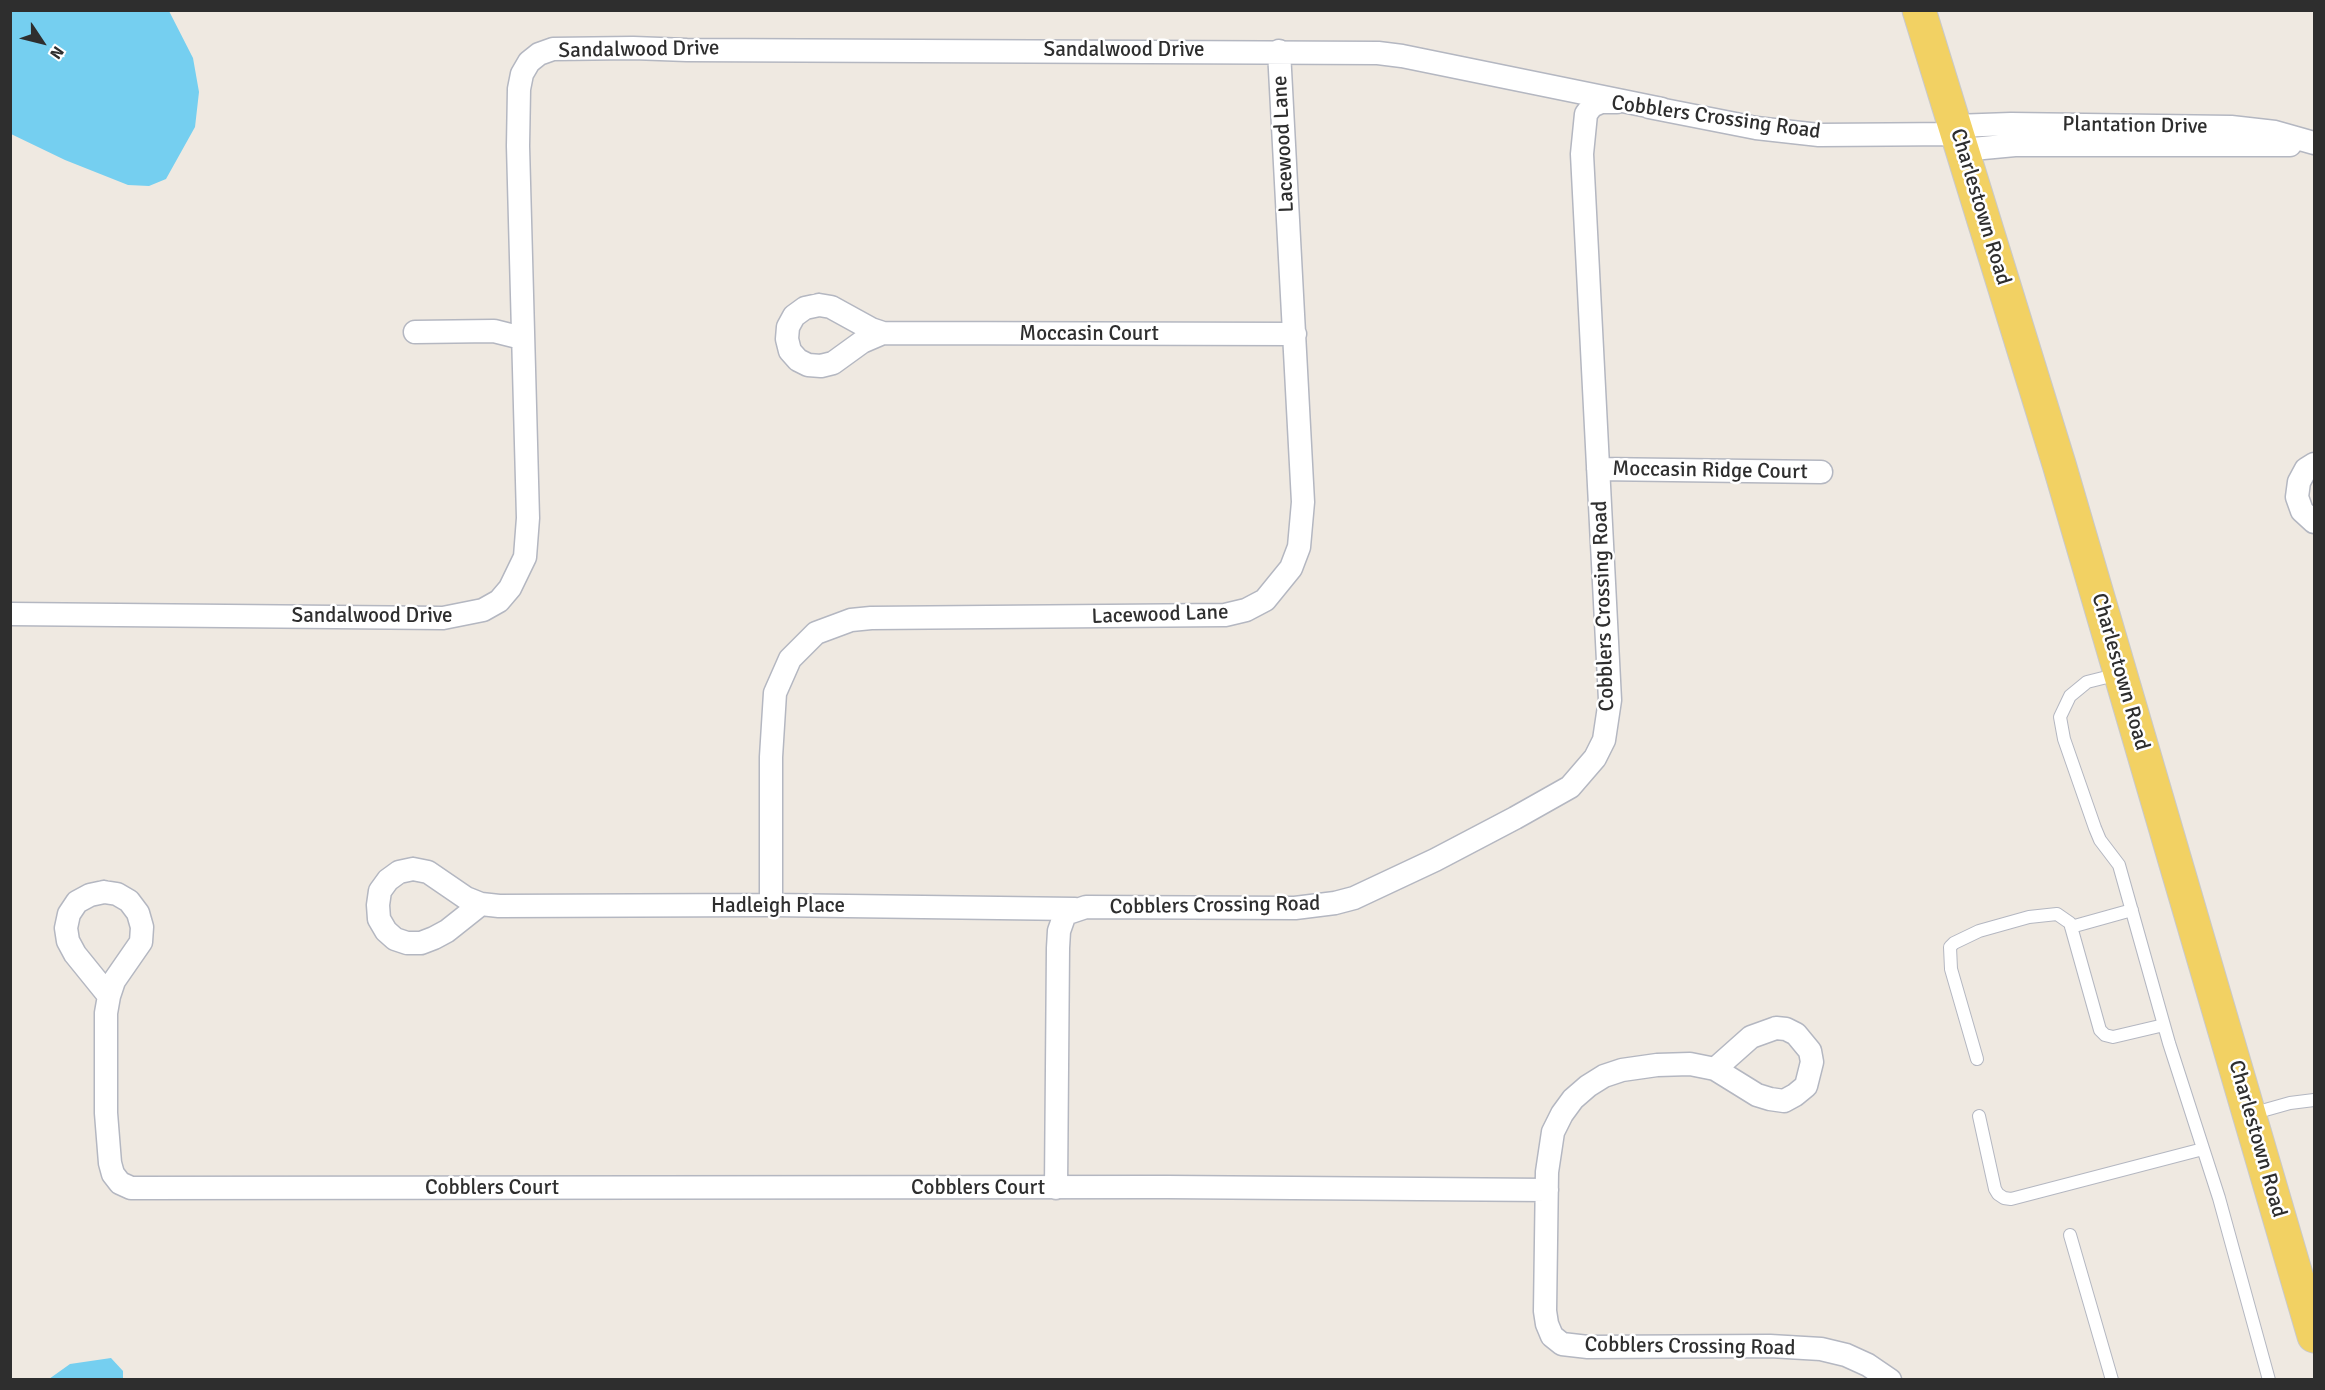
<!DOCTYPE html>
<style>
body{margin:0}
#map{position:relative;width:2325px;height:1390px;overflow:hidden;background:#efe9e1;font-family:Signika,sans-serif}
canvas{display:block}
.frame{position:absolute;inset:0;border:12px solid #2e2e2e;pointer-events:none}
.north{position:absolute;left:12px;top:12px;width:60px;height:60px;-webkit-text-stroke:4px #fff;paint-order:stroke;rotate:125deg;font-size:16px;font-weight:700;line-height:24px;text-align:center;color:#2e2e2e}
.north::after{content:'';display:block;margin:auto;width:21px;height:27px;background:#2e2e2e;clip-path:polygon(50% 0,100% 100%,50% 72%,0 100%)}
</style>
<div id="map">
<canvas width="2325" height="1390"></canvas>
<div class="frame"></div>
<div class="north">N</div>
</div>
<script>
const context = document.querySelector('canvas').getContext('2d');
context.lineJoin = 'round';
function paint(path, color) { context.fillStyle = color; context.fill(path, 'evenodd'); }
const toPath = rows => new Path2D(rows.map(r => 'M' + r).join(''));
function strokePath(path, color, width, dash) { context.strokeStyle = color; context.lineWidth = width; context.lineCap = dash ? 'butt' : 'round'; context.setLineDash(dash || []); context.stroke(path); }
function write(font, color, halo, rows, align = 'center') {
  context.font = font + ' Signika,sans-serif'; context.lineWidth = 5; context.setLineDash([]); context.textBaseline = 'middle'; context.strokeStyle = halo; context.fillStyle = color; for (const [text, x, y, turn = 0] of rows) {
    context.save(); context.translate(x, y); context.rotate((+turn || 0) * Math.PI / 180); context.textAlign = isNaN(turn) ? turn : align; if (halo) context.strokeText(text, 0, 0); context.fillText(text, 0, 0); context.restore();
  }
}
paint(toPath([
 [10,11,169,11,193,58,199,92,195,127,166,179,149,186,128,185,65,160,11,134],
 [111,1358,123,1371,123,1379,49,1379,70,1364]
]), '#75cff0');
const service = toPath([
 [2119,674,2087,682,2070,696,2060,717,2064,739,2095,828,2100,840,2119,865,2169,1043,2219,1198,2269,1380],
 [2071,927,2132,910],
 [1977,1059,1951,969,1950,947,1954,943,1979,931,2029,917,2057,914,2070,923,2100,1030,2105,1035,2113,1037,2164,1025],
 [2251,1114,2290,1103,2314,1100],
 [1979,1116,1995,1189,1998,1194,2004,1198,2011,1199,2203,1149],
 [2070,1235,2112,1380]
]);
const minor = toPath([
 [1649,107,1756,128,1819,135,1958,134],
 [1954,126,2011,124,2231,127,2275,132,2314,143],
 [1962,150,2015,145,2290,145],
 [819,305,831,307,871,329,883,333,862,342,833,363,821,366,808,365,798,360,790,351,787,339,788,327,794,316,805,308,819,305],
 [415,332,494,331,522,338],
 [883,333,1295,334],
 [2314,464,2306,469,2299,482,2297,497,2302,511,2314,522],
 [1598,469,1821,472],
 [10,614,443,618,483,610,499,601,510,588,525,557,528,518,518,146,519,89,522,74,529,62,539,54,553,49,633,48,687,50,1378,53,1402,56,1662,109],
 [413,869,428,872,466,898,481,904,447,931,434,938,421,943,407,943,395,939,386,931,379,919,378,905,380,891,388,880,399,872,413,869],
 [104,892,117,894,129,901,138,913,142,927,141,942,114,981,109,996,75,954,68,941,66,928,69,914,77,902,90,895,104,892],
 [481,904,499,906,771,905,1075,909],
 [771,905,771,757,775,693,790,659,816,633,851,620,871,618,1225,615,1246,610,1265,600,1291,568,1299,547,1303,502,1279,51],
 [109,996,106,1013,106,1113,110,1163,113,1174,120,1183,131,1188,1167,1187,1547,1190],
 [1776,1028,1786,1029,1796,1034,1810,1051,1812,1062,1806,1086,1795,1095,1784,1101,1770,1099,1757,1095,1715,1069,1751,1037,1776,1028],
 [1715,1069,1690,1064,1657,1065,1622,1070,1604,1076,1588,1086,1573,1099,1562,1114,1553,1132,1547,1172,1545,1311,1547,1324,1552,1336,1562,1344,1588,1347,1770,1346,1821,1349,1846,1355,1868,1365,1890,1380],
 [1056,1188,1058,948,1059,931,1065,914,1086,907,1295,908,1335,903,1354,898,1435,860,1515,818,1570,787,1595,758,1604,740,1610,700,1582,154,1586,114,1592,106,1601,102,1617,102]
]);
const primary = toPath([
 [1919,10,2059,464,2314,1336]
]);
strokePath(service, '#b4b7c1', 14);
strokePath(minor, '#b4b7c1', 25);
strokePath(primary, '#c9c9c9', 35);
strokePath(service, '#fff', 12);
strokePath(minor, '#fff', 22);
strokePath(primary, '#f2d163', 33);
write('21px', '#2e2e2e', '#fff', [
 ["Sandalwood Drive",639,50,-1],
 ["Sandalwood Drive",1124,50],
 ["Cobblers Crossing Road",1716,118,8],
 ["Plantation Drive",2135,126,1],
 ["Lacewood Lane",1284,144,-93],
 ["Charlestown Road",1980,207,73],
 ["Moccasin Court",1089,334],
 ["Moccasin Ridge Court",1710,471,1],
 ["Cobblers Crossing Road",1604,606,-92],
 ["Lacewood Lane",1160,615,-2],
 ["Sandalwood Drive",372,616],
 ["Charlestown Road",2120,672,74],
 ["Hadleigh Place",778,906],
 ["Cobblers Crossing Road",1215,906,-1],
 ["Charlestown Road",2257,1139,74],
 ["Cobblers Court",492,1188],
 ["Cobblers Court",978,1188],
 ["Cobblers Crossing Road",1690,1347,1]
]);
</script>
